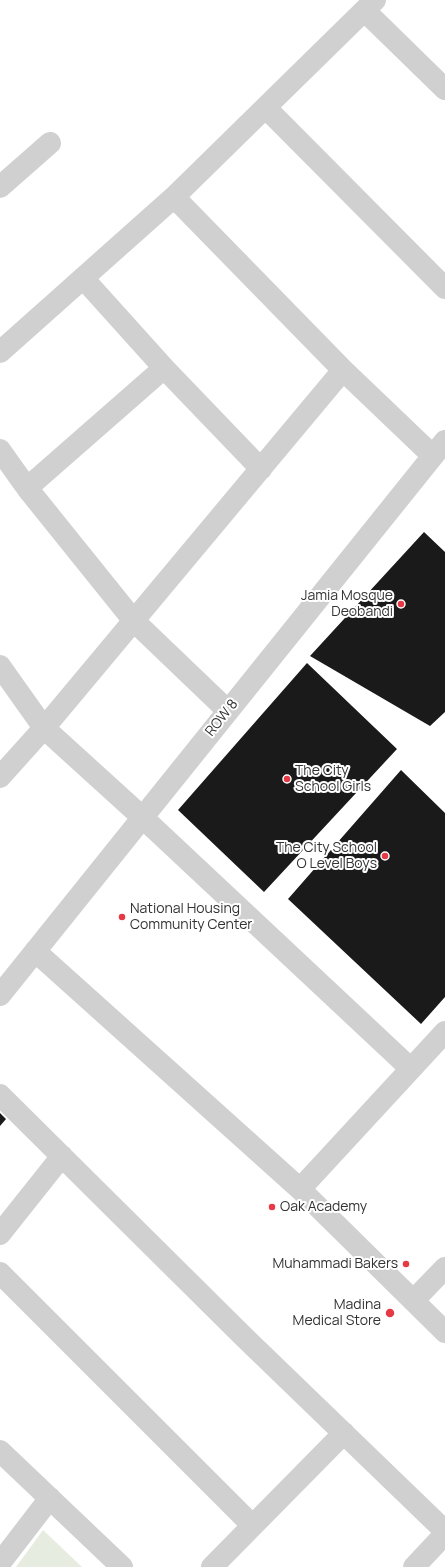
<!DOCTYPE html>
<style>
body{margin:0}
canvas{display:block;background:#fff}
</style>
<canvas width="445" height="1567"></canvas>
<script>
const context = document.querySelector('canvas').getContext('2d');
context.lineJoin = 'round';
function paint(path, color) { context.fillStyle = color; context.fill(path, 'evenodd'); }
const toPath = rows => new Path2D(rows.map(r => 'M' + r).join(''));
function strokePath(path, color, width, dash) { context.strokeStyle = color; context.lineWidth = width; context.lineCap = dash ? 'butt' : 'round'; context.setLineDash(dash || []); context.stroke(path); }
function write(font, color, halo, rows, align = 'center') {
  context.font = font + ' Manrope,sans-serif'; context.lineWidth = 4; context.setLineDash([]); context.textBaseline = 'middle'; context.strokeStyle = halo; context.fillStyle = color; for (const [text, x, y, turn = 0] of rows) {
    context.save(); context.translate(x, y); context.rotate((+turn || 0) * Math.PI / 180); context.textAlign = isNaN(turn) ? turn : align; if (halo) context.strokeText(text, 0, 0); context.fillText(text, 0, 0); context.restore();
  }
}
paint(toPath([
 [43,1530,82,1567,16,1567]
]), '#e6ecdf');
paint(toPath([
 [424,532,445,552,445,712,430,726,310,656],
 [307,663,397,749,264,892,178,810],
 [401,770,445,813,445,997,421,1024,288,899],
 [0,1113,6,1119,0,1126]
]), '#1a1a1a');
strokePath(toPath([
 [365,11,445,89],
 [266,108,445,288],
 [0,187,50,143],
 [174,197,343,370,433,456],
 [83,278,164,368,261,469],
 [0,352,174,197,375,0],
 [0,450,27,488,134,621,228,711],
 [27,488,164,368],
 [0,666,44,728,142,817,410,1068],
 [0,777,44,728,343,370],
 [35,951,300,1189,445,1332],
 [0,995,445,441],
 [0,1095,244,1337,445,1531],
 [300,1189,445,1032],
 [0,1234,62,1156],
 [0,1273,252,1525],
 [414,1300,445,1268],
 [0,1451,122,1567],
 [0,1563,50,1498],
 [212,1567,344,1433],
 [414,1567,445,1534]
]), '#d0d0d0', 22);
for (const [x, y, r, color] of [
 [401,604,4,"#e63946"],
 [287,779,4,"#e63946"],
 [385,856,4,"#e63946"],
 [122,917,4,"#e63946"],
 [272,1207,4,"#e63946"],
 [406,1264,4,"#e63946"],
 [390,1313,5,"#e63946"]
]) { const dot = new Path2D(); dot.arc(x, y, r, 0, 2 * Math.PI); context.fillStyle = color; context.fill(dot); strokePath(dot, '#fff', 1.5); }
write('14px', '#333', '#fff', [
 ["Jamia Mosque",393,596],
 ["Deobandi",393,612],
 ["The City",295,771,"left"],
 ["School Girls",295,787,"left"],
 ["The City School",377,848],
 ["O Level Boys",377,864],
 ["National Housing",130,909,"left"],
 ["Community Center",130,925,"left"],
 ["Oak Academy",280,1207,"left"],
 ["Muhammadi Bakers",398,1264],
 ["Madina",381,1305],
 ["Medical Store",381,1321]
], 'right');
write('14px', '#333', '#fff', [
 ["ROW 8",222,718,-51]
]);
</script>
